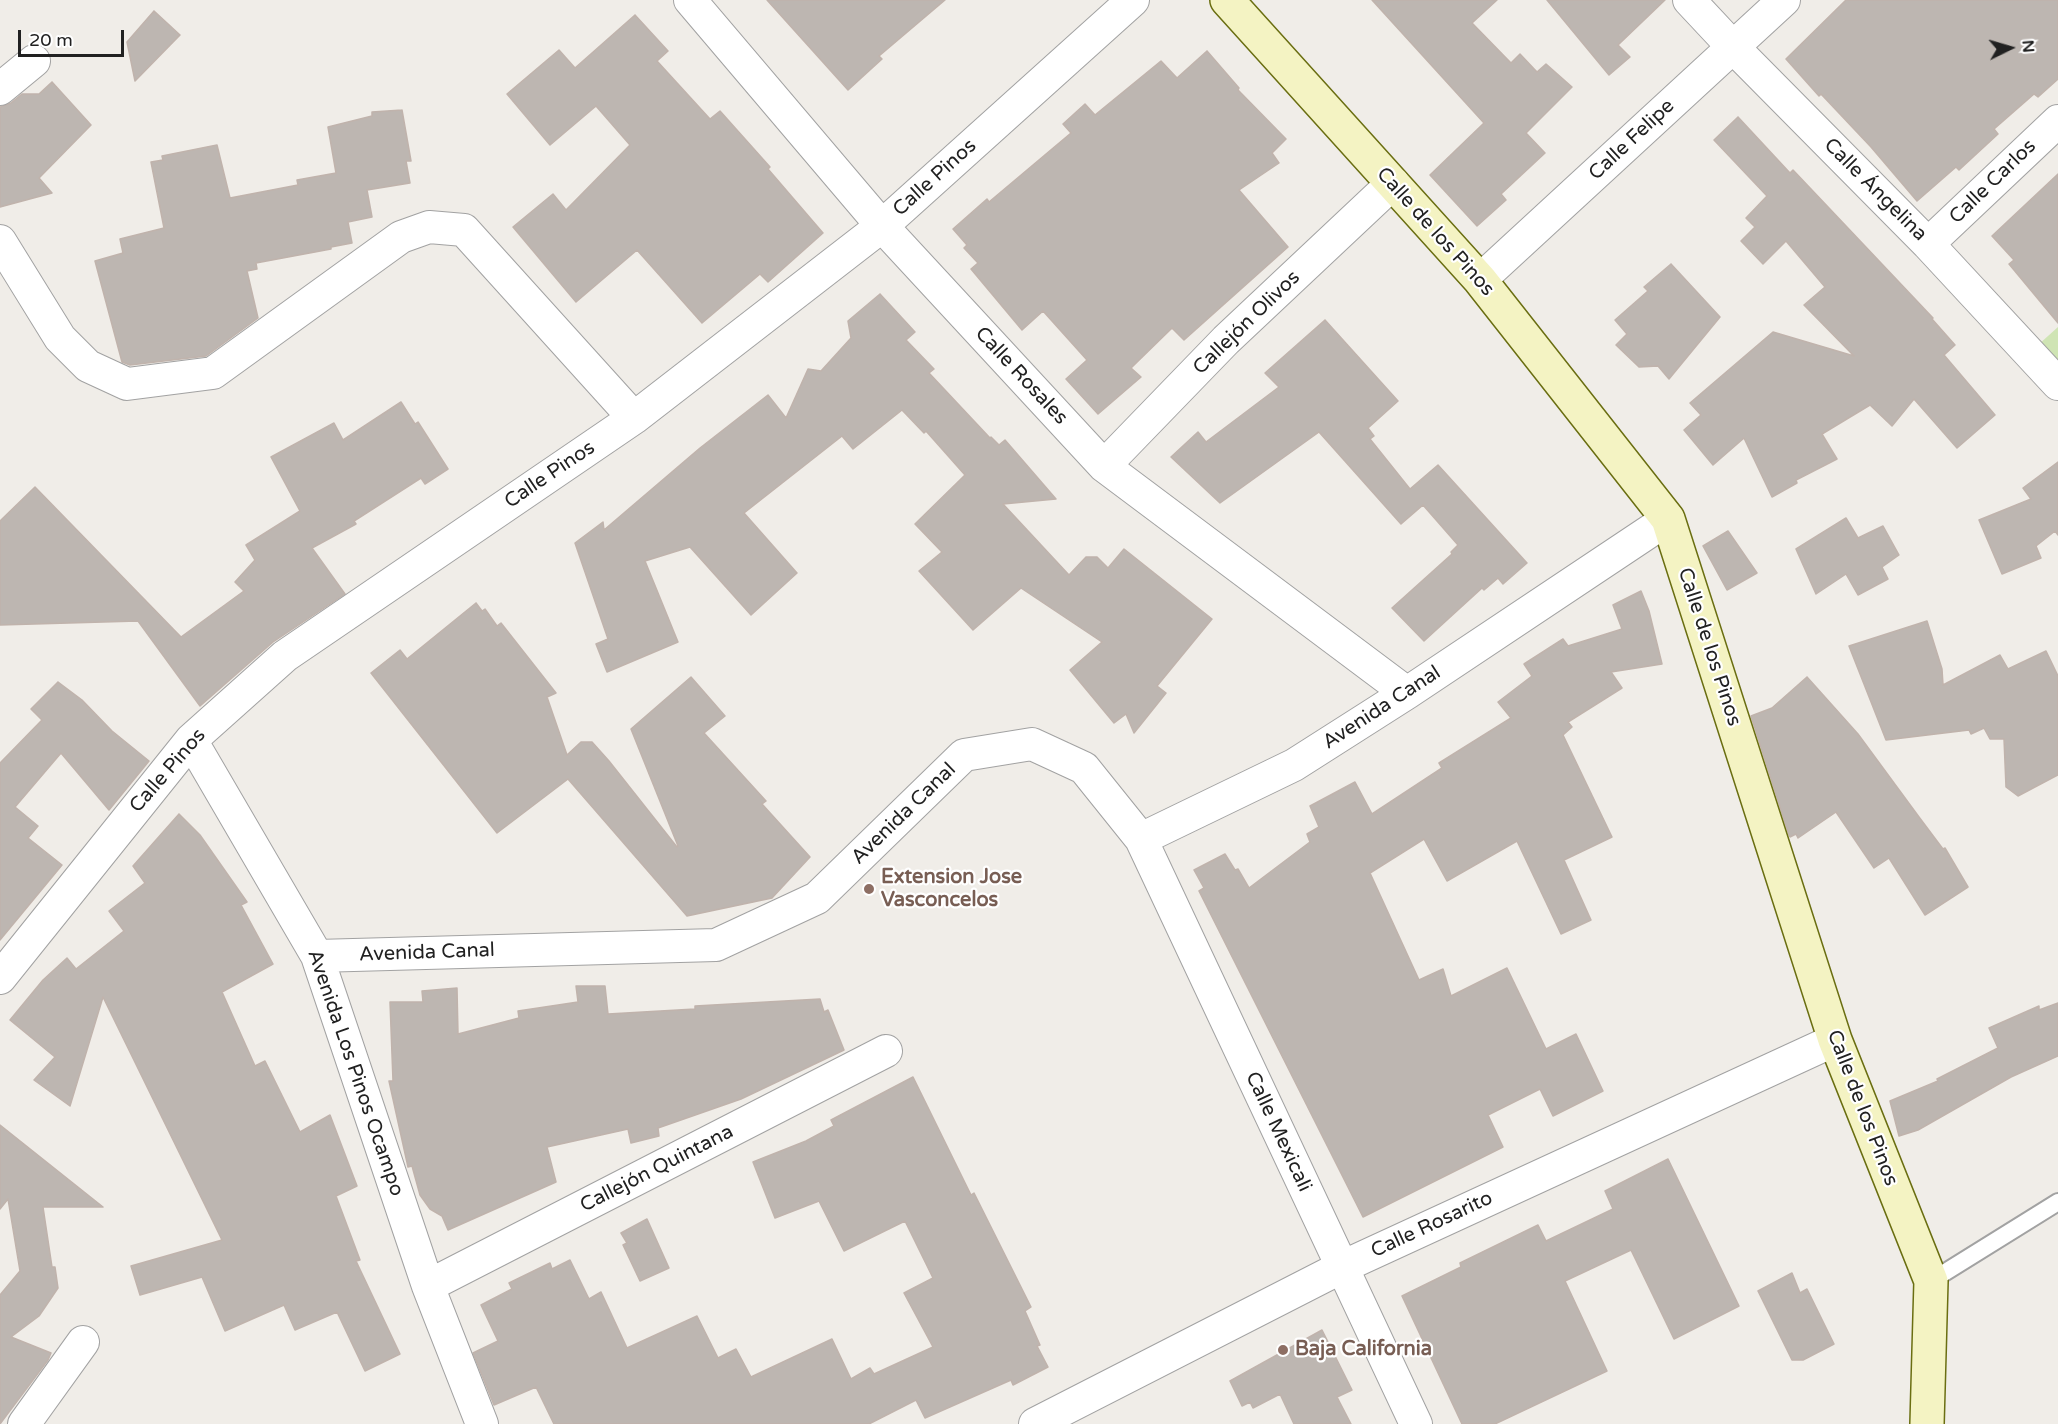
<!DOCTYPE html>
<meta charset="utf-8">
<style>
body{margin:0}
#map{position:relative;width:2058px;height:1424px;overflow:hidden;background:#f0ede8;font-family:"Varela Round",sans-serif}
canvas{display:block}
.north{position:absolute;left:1980px;top:18px;width:60px;height:60px;-webkit-text-stroke:4px #fff;paint-order:stroke;rotate:85deg;font-size:16px;font-weight:700;line-height:24px;text-align:center;color:#212121}
.north::after{content:'';display:block;margin:auto;width:21px;height:27px;background:#212121;clip-path:polygon(50% 0,100% 100%,50% 72%,0 100%)}
.scale{position:absolute;left:18px;top:30px;width:106px;height:27px;box-sizing:border-box;border:3px solid #212121;border-top:0;padding-left:8px;font-size:18px;line-height:21px;white-space:nowrap;color:#212121;-webkit-text-stroke:4px #fff;paint-order:stroke}
</style>
<div id="map">
<canvas width="2058" height="1424"></canvas>
<div class="north">N</div>
<div class="scale">20 m</div>
</div>
<script>
const context = document.querySelector('canvas').getContext('2d');
context.lineJoin = 'round';
function paint(path, color) { context.fillStyle = color; context.fill(path, 'evenodd'); }
const toPath = rows => new Path2D(rows.map(r => 'M' + r).join(''));
function strokePath(path, color, width, dash) { context.strokeStyle = color; context.lineWidth = width; context.lineCap = dash ? 'butt' : 'round'; context.setLineDash(dash || []); context.stroke(path); }
function write(font, color, halo, rows, align = 'center') {
  context.font = font + ' "Varela Round",sans-serif'; context.lineWidth = 4.5; context.setLineDash([]); context.textBaseline = 'middle'; context.strokeStyle = halo; context.fillStyle = color; for (const [text, x, y, turn = 0] of rows) {
    context.save(); context.translate(x, y); context.rotate((+turn || 0) * Math.PI / 180); context.textAlign = isNaN(turn) ? turn : align; if (halo) context.strokeText(text, 0, 0); context.fillText(text, 0, 0); context.restore();
  }
}
paint(toPath([
 [2058,327,2058,387,2028,354]
]), '#cfe4b4');
const building = toPath([
 [767,0,945,0,879,56,882,59,848,90,767,0],
 [1372,0,1497,0,1472,23,1511,63,1520,54,1537,72,1546,64,1572,87,1526,133,1545,153,1501,194,1506,200,1477,226,1430,175,1484,123,1372,0],
 [1547,0,1665,0,1618,45,1630,57,1609,75,1547,0],
 [1846,0,2058,0,2058,79,2038,97,2034,94,1994,129,1998,134,1959,170,1956,167,1917,201,1871,147,1821,94,1819,96,1786,59,1846,0],
 [154,11,180,35,135,81,127,42,154,11],
 [635,15,668,51,657,61,710,119,720,111,770,167,768,169,823,233,768,282,760,274,702,323,637,250,576,302,513,227,553,194,566,210,630,145,596,106,550,145,507,94,559,50,575,68,635,15],
 [1207,51,1239,88,1238,90,1286,139,1272,153,1279,163,1239,190,1288,247,1184,340,1172,328,1131,368,1141,377,1098,414,1066,379,1087,360,1043,311,1022,330,971,269,978,263,964,248,967,245,953,229,987,199,989,202,1071,133,1063,124,1085,104,1095,115,1161,61,1177,78,1207,51],
 [52,82,91,125,39,178,52,193,0,207,0,107,11,103,22,94,39,94,52,82],
 [402,110,411,161,406,161,410,183,367,190,372,217,348,222,352,243,331,247,331,249,256,263,257,269,247,271,258,318,206,356,130,365,122,362,95,261,123,253,120,239,164,228,151,162,163,160,162,156,217,145,230,198,298,185,297,180,336,173,328,127,372,116,372,112,402,110],
 [1738,117,1790,173,1793,170,1829,208,1933,318,1932,319,1955,345,1944,355,1995,415,1957,448,1914,399,1892,426,1870,405,1822,434,1837,459,1796,480,1797,483,1772,497,1744,438,1713,465,1684,430,1701,415,1690,403,1773,332,1854,356,1804,305,1825,287,1786,241,1763,264,1741,241,1755,227,1746,218,1767,196,1714,140,1738,117],
 [2058,174,2058,323,2009,264,2014,260,1992,236,2058,174],
 [1671,264,1720,317,1669,379,1658,366,1639,367,1616,345,1627,334,1615,320,1648,291,1644,287,1671,264],
 [880,294,915,332,906,340,934,369,929,373,990,438,991,437,999,445,1005,440,1056,499,1003,504,1069,575,1086,557,1097,557,1108,568,1124,549,1212,619,1157,686,1166,693,1134,733,1126,714,1114,723,1070,670,1102,642,1021,588,973,630,919,571,942,552,915,524,965,475,926,431,924,433,902,410,853,449,842,436,744,513,797,573,751,615,690,547,645,561,678,642,607,672,596,644,608,639,575,543,603,522,604,530,700,448,768,395,786,418,808,369,821,371,851,338,848,321,880,294],
 [1325,320,1398,401,1368,428,1374,436,1370,439,1410,489,1438,465,1527,563,1503,584,1498,578,1484,590,1482,588,1424,641,1392,608,1452,554,1451,552,1458,545,1423,505,1401,524,1319,432,1220,503,1171,457,1198,432,1206,442,1279,387,1265,373,1325,320],
 [401,402,415,424,418,422,448,469,425,484,421,478,354,521,356,524,312,548,345,594,273,642,200,706,138,621,0,625,0,521,35,487,181,637,244,591,235,582,255,560,246,545,300,511,271,457,334,423,343,440,401,402],
 [2058,462,2058,535,2055,531,2036,546,2041,558,2002,574,1979,520,2031,499,2023,488,2058,462],
 [1846,518,1858,538,1883,526,1899,555,1882,567,1888,579,1858,595,1846,574,1816,594,1796,549,1846,518],
 [1728,531,1757,573,1727,590,1703,546,1728,531],
 [1641,591,1649,611,1662,664,1611,672,1622,688,1568,722,1572,727,1563,735,1612,837,1564,860,1591,920,1561,934,1517,841,1447,881,1424,839,1370,873,1419,980,1443,969,1451,996,1507,968,1546,1049,1576,1034,1603,1091,1553,1116,1540,1089,1488,1115,1503,1147,1363,1217,1199,891,1204,888,1194,870,1225,854,1235,870,1238,869,1249,888,1310,842,1307,834,1319,827,1310,806,1355,782,1372,814,1442,768,1439,763,1511,718,1498,702,1532,676,1524,664,1563,639,1568,646,1622,629,1613,605,1641,591],
 [476,603,482,611,485,609,497,626,501,623,556,693,547,697,567,755,581,742,592,742,609,761,677,847,678,846,631,729,691,677,725,716,704,733,766,801,762,804,810,857,772,898,687,916,568,779,497,833,371,673,400,650,407,659,476,603],
 [1927,621,1942,669,1943,685,2000,655,2008,669,2046,651,2058,676,2058,775,2018,796,2006,787,2004,739,1990,739,1984,728,1971,734,1969,730,1886,740,1849,646,1927,621],
 [1807,677,1858,734,1919,817,1943,849,1945,848,1968,887,1925,915,1889,858,1874,868,1836,812,1798,838,1796,834,1790,837,1789,835,1751,716,1772,708,1807,677],
 [58,682,82,700,112,731,149,761,109,810,61,753,15,807,38,826,28,838,62,865,0,940,0,763,42,720,31,709,58,682],
 [179,814,200,835,247,902,241,905,273,964,222,992,255,1066,265,1061,300,1132,330,1115,357,1186,336,1196,360,1260,356,1261,400,1354,365,1371,337,1312,295,1330,284,1305,225,1331,202,1277,140,1295,131,1266,222,1240,103,997,70,1106,34,1080,55,1057,10,1020,43,980,67,958,76,969,124,931,109,911,145,883,133,866,179,814],
 [576,986,605,986,608,1014,695,1009,695,1006,820,999,824,1012,828,1010,844,1050,741,1099,658,1128,659,1136,631,1143,628,1129,547,1147,556,1182,448,1230,442,1216,430,1209,420,1195,412,1166,408,1167,389,1081,393,1081,390,1002,423,1002,422,991,457,988,458,1034,519,1018,518,1011,578,1002,576,986],
 [2058,1003,2058,1056,2011,1077,1918,1130,1899,1136,1890,1101,1938,1081,1937,1079,1998,1048,1989,1028,2039,1006,2039,1010,2058,1003],
 [913,1077,971,1195,974,1193,1031,1307,1025,1311,1040,1345,1037,1346,1048,1367,1013,1385,1011,1380,925,1418,916,1400,869,1424,554,1424,536,1387,494,1405,473,1353,498,1341,481,1305,512,1289,509,1283,550,1263,552,1269,570,1260,589,1299,601,1292,627,1348,697,1316,718,1358,736,1349,751,1377,832,1339,851,1379,870,1368,874,1374,933,1347,904,1293,933,1278,905,1221,844,1251,819,1201,775,1218,753,1162,806,1141,834,1126,831,1120,913,1077],
 [0,1125,103,1207,43,1207,52,1267,55,1267,58,1288,39,1316,11,1337,51,1353,48,1360,0,1424,0,1295,20,1271,8,1199,0,1209,0,1125],
 [1668,1159,1739,1306,1674,1339,1631,1250,1565,1281,1607,1371,1495,1424,1462,1424,1402,1296,1461,1267,1460,1263,1538,1225,1546,1241,1613,1209,1605,1191,1668,1159],
 [647,1219,669,1268,640,1281,623,1245,627,1243,621,1233,647,1219],
 [1792,1273,1800,1293,1807,1289,1834,1344,1803,1360,1792,1360,1758,1291,1792,1273],
 [1322,1330,1352,1390,1337,1397,1351,1424,1294,1424,1280,1394,1253,1408,1250,1402,1242,1406,1230,1381,1322,1330]
]);
paint(building, '#bdb6b1');
strokePath(building, '#c0b3ac', 1.5);
const lane = toPath([
 [1931,1281,2058,1202]
]);
const street = toPath([
 [690,0,882,226,1104,466,1407,693],
 [1689,0,1732,46,1928,244,2058,384],
 [0,89,34,61],
 [0,241,60,338,88,366,127,384,213,373,401,237,429,227,464,230,634,418],
 [1928,244,2058,121],
 [1480,280,1784,0],
 [1104,466,1226,340,1393,183],
 [191,740,317,956,428,1286,482,1424],
 [1141,839,1294,765,1407,693,1668,519],
 [317,956,716,945,817,898,964,755,1032,744,1084,768,1141,839,1416,1424],
 [0,978,191,740,285,656,634,418,882,226,1133,0],
 [428,1286,886,1051],
 [24,1424,83,1342],
 [1035,1424,1342,1267,1835,1040]
]);
const secondary = toPath([
 [1227,0,1480,280,1668,519,1835,1040,1931,1281,1927,1424]
]);
strokePath(lane, '#a2a2a2', 20);
strokePath(street, '#a2a2a2', 34);
strokePath(secondary, '#6a6e11', 36);
strokePath(lane, '#fff', 16);
strokePath(street, '#fff', 32);
strokePath(secondary, '#f4f3c3', 33);
for (const [x, y, r, color] of [
 [869,889,6,"#8d6e63"],
 [1283,1350,6,"#8d6e63"]
]) { const dot = new Path2D(); dot.arc(x, y, r, 0, 2 * Math.PI); context.fillStyle = color; context.fill(dot); strokePath(dot, '#fff', 2); }
write('20px', '#212121', '#fff', [
 ["Calle Felipe",1632,140,-43],
 ["Calle Pinos",935,178,-42],
 ["Calle Carlos",1993,182,-44],
 ["Calle Ángelina",1875,190,45],
 ["Calle de los Pinos",1435,232,48],
 ["Callejón Olivos",1247,323,-44],
 ["Calle Rosales",1021,376,47],
 ["Calle Pinos",550,475,-34],
 ["Calle de los Pinos",1709,647,72],
 ["Avenida Canal",1382,708,-33],
 ["Calle Pinos",168,771,-49],
 ["Avenida Canal",904,814,-44],
 ["Avenida Canal",427,953,-2],
 ["Avenida Los Pinos Ocampo",355,1073,71],
 ["Calle de los Pinos",1862,1108,69],
 ["Calle Mexicali",1278,1132,65],
 ["Callejón Quintana",657,1169,-27],
 ["Calle Rosarito",1432,1225,-25]
]);
write('bold 20px', '#785e54', '#fff', [
 ["Extension Jose",881,878],
 ["Vasconcelos",881,901],
 ["Baja California",1295,1350]
], 'left');
</script>
